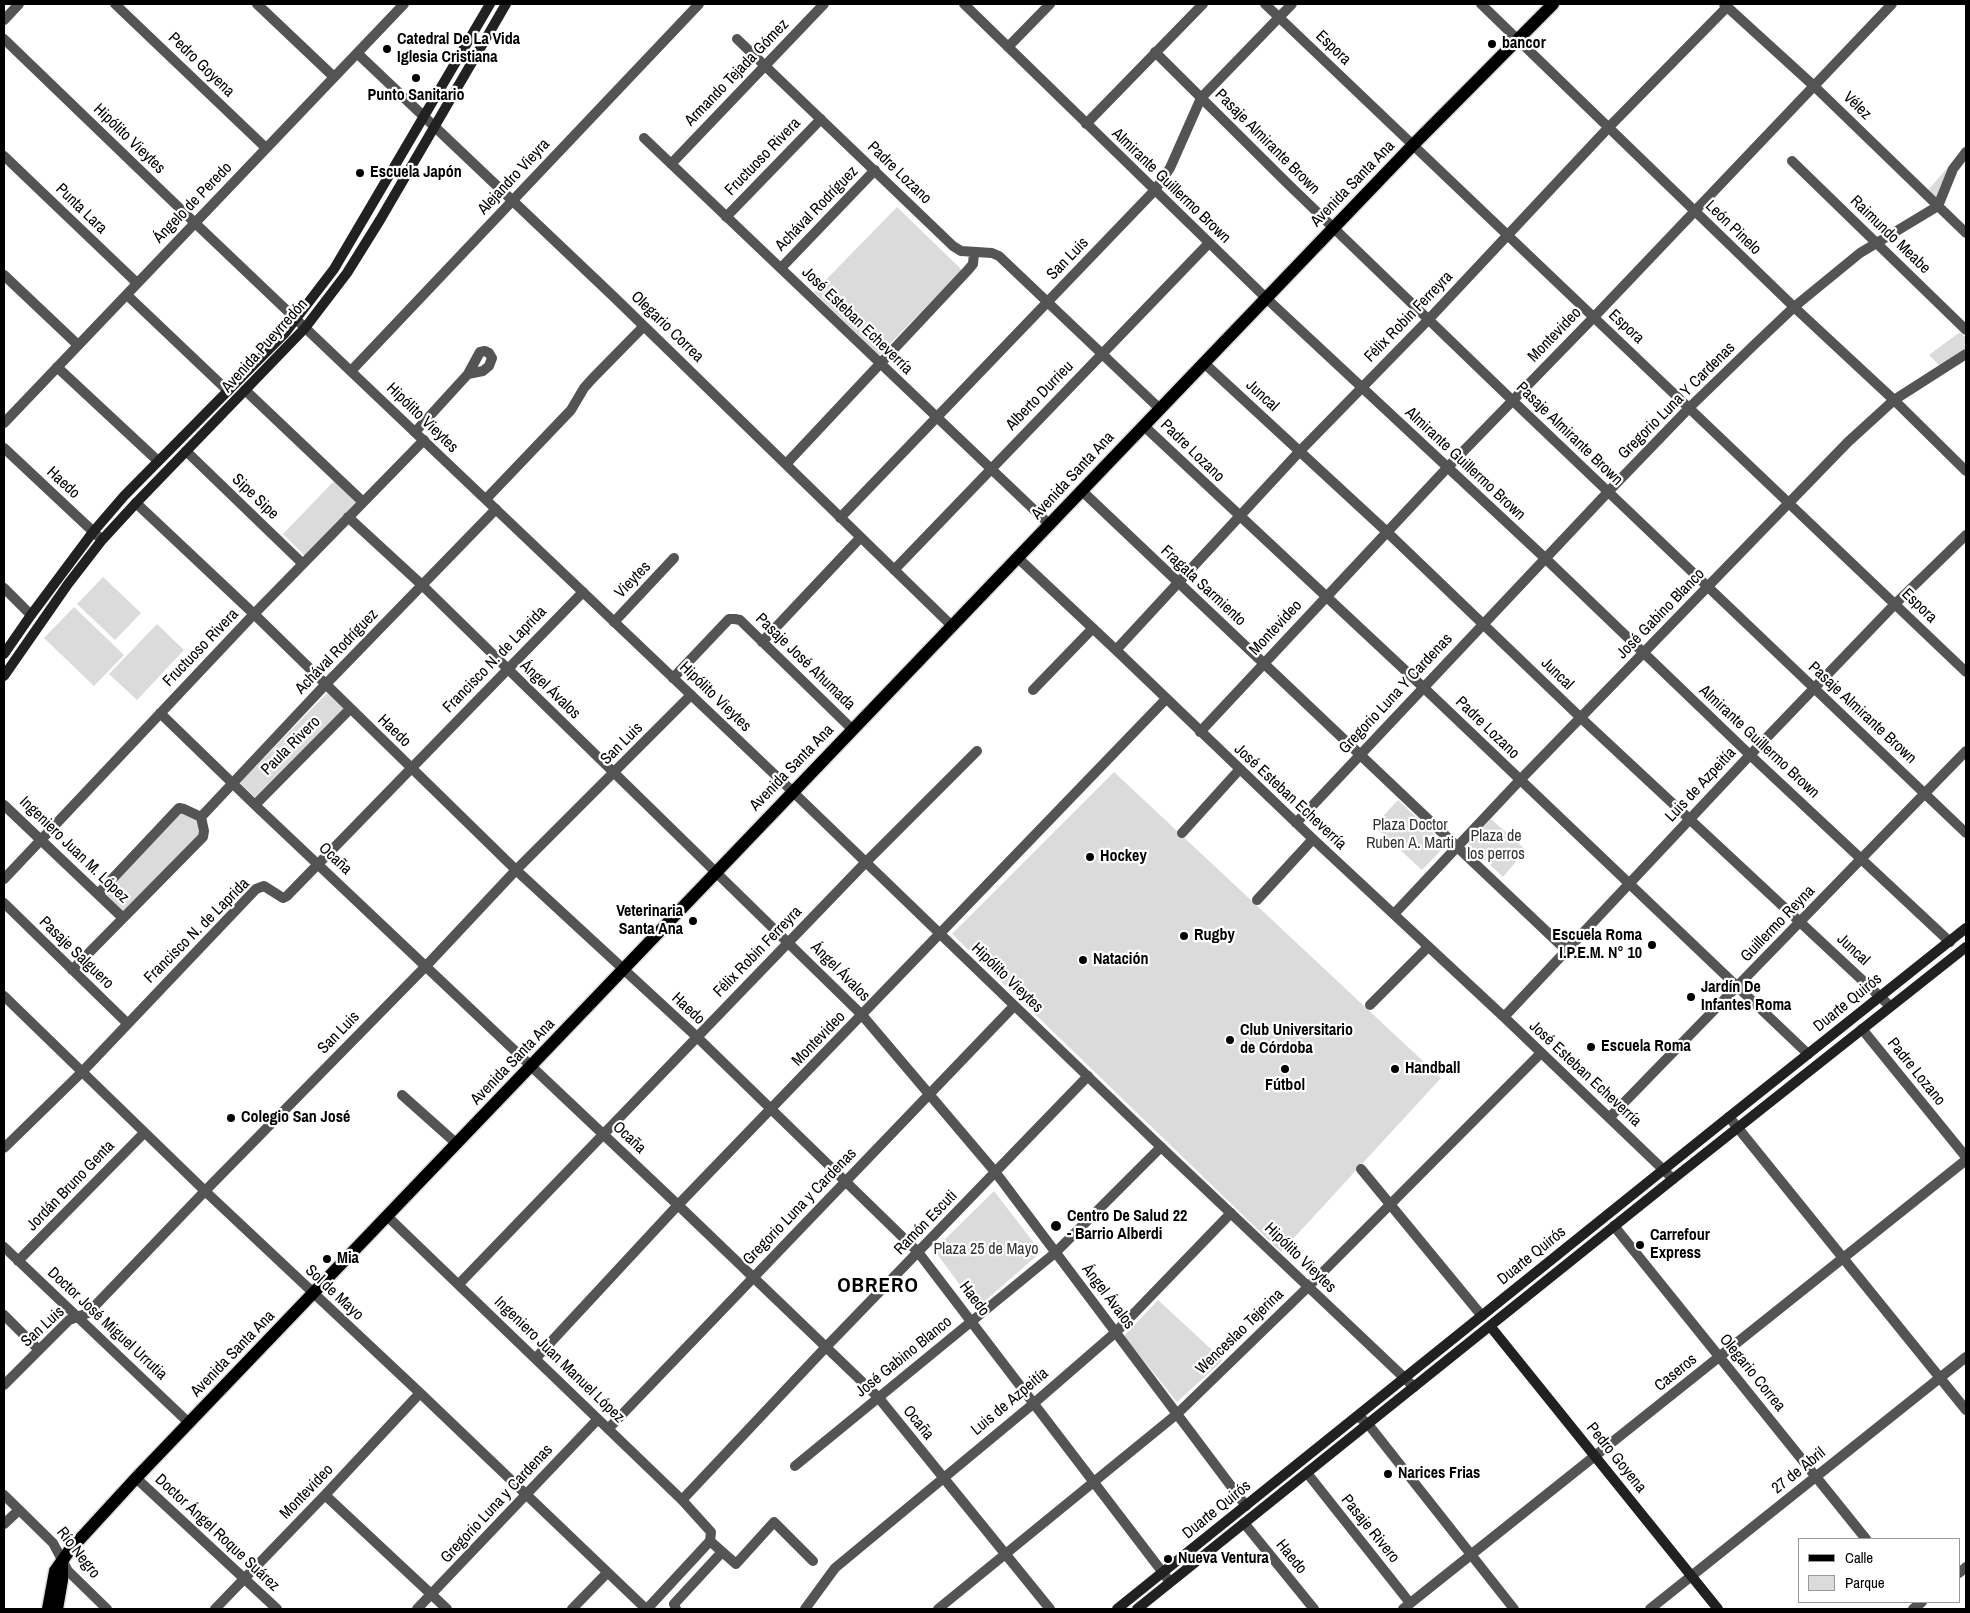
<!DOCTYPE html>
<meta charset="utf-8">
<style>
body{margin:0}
#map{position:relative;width:1970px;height:1613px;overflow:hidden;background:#fff;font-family:"Archivo Narrow",sans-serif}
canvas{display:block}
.frame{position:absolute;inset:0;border:5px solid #000;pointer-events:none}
.legend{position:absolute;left:1798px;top:1538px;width:162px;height:65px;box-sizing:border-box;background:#fff;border:1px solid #999;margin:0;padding:6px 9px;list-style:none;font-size:15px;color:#000}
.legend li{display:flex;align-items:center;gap:10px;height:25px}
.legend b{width:25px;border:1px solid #999}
</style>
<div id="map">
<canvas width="1970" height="1613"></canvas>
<div class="frame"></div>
<ul class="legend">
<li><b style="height:6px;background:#000"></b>Calle</li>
<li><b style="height:14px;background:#dbdbdb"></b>Parque</li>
</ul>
</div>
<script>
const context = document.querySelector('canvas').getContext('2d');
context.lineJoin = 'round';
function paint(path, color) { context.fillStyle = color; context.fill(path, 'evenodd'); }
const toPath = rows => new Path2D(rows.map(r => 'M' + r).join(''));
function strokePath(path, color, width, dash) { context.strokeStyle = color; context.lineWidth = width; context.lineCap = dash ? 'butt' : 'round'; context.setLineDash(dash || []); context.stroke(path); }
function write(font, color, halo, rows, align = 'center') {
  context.font = font + ' "Archivo Narrow",sans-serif'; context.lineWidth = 4.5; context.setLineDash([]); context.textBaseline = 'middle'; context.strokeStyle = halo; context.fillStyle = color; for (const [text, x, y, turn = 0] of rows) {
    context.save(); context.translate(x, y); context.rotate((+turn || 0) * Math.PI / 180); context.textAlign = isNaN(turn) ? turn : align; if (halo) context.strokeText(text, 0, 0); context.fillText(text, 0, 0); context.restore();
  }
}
paint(toPath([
 [1950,165,1951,167,1937,200,1928,190],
 [897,207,962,270,879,355,814,292],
 [1960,332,1966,338,1966,348,1940,366,1929,355],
 [334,481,356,502,305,556,283,534],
 [103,577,141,613,115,640,77,604],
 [74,607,124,655,94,686,44,638],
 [157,624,184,650,137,700,109,674],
 [328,692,345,708,256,798,240,783],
 [1114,772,1441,1078,1281,1252,952,934],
 [1398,800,1446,845,1422,870,1374,826],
 [180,812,198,819,199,837,122,915,101,895],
 [1491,819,1526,850,1503,877,1468,844],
 [994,1191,1041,1252,977,1308,934,1250],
 [1158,1300,1223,1360,1177,1402,1124,1336]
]), '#dbdbdb');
const primary = toPath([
 [48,1609,55,1571,69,1551,136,1478,1204,363,1413,145,1553,4],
 [57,1609,62,1580,62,1561]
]);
strokePath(primary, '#dbdbdb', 15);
strokePath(toPath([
 [115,4,266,148],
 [257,4,334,77],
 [1265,4,1966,672],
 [1481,4,1794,307,1894,400,1966,471],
 [1724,4,1814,86,1966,233],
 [4,20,19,4],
 [737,39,953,246,961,251,992,253,999,256,1160,409],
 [1008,47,1050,4],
 [1155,52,1288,184,1513,401,1966,833],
 [357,53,614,297,952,626],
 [1086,124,1203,4],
 [644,138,1050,525],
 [4,156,137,283],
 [1792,161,1966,330],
 [671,164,824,4],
 [726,217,821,119],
 [781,268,875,170],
 [4,275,78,345],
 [127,295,228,391],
 [1204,363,1387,532,1581,718,1890,1006],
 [57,367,158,461],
 [351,371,699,4],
 [245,390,363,502],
 [4,423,404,4],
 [1144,426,1423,687,1808,1054],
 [415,432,468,374,483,371,489,366,492,358,489,353,485,351,480,352,468,374],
 [4,448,100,538],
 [186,451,303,564],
 [786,464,968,270,973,264,974,253],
 [1081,490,1566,950],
 [486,499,571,410,584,388,592,379,644,326],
 [136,503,254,614,516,870,697,1037,918,1252,1170,1582],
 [348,517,423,586,862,1015,996,1173,1246,1506],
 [840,518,1155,190,1170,168,1201,98,1292,4],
 [1018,558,1116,650,1313,839,1504,1017,1673,1179],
 [894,570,1209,243],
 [4,588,31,615],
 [614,622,674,558],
 [762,642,860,538],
 [1116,650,1299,452,1429,319,1609,127,1727,7],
 [673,678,729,619,735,619,740,620,852,729],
 [1033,690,1093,628],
 [160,713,255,805,678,1205,878,1397,1050,1609],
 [1200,732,1447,468,1594,317,1892,4],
 [4,805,123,918],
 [255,805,350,709],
 [201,817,325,685,496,509],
 [1296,823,1608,492,1690,407,1754,345,1794,307,1860,253,1938,206,1953,169,1966,152],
 [1182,833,1239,770],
 [4,879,254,614,424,440],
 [1257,900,1313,839],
 [4,903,127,1023],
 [1394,914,1520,780,1848,442,1894,400,1966,354],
 [72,970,203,837,204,831,201,817,184,809,179,808,98,894],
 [4,996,205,1191,420,1393,646,1609],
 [1370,1005,1428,947],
 [1504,1017,1750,755,1895,604,1966,535],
 [1862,1029,1966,1157],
 [402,1095,457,1144],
 [1610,1117,1966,751],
 [1729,1117,1966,1410],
 [4,1148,82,1072,256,889,264,886,283,898,287,896,583,592],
 [1361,1169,1482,1316],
 [387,1216,682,1500,711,1532,710,1541,647,1609],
 [1614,1226,1866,1539],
 [4,1247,189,1423],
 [18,1261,144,1133],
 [459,1284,865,863,977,751],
 [4,1315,39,1350],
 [536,1358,678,1205,1166,699],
 [4,1385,69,1320,88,1313,205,1191,426,966,516,870,691,695],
 [1358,1416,1368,1424,1514,1609],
 [608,1429,1014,1006],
 [795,1466,1055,1253,1161,1147],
 [1307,1473,1410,1603],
 [136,1478,277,1609],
 [325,1495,447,1609],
 [682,1500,826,1347,1088,1076],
 [1244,1523,1314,1609],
 [4,1524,19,1510],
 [710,1541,736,1564,774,1522,813,1561],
 [1959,1573,1966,1567],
 [215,1609,325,1495,420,1393],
 [417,1609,598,1419],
 [572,1609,607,1573],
 [676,1609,674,1604,722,1552],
 [805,1609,835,1568,1033,1404,1116,1332,1231,1213],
 [938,1609,1177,1414,1308,1287,1541,1053],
 [1403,1609,1966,1160],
 [1650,1609,1966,1357],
 [1913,1609,1922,1602]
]), '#545454', 10);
strokePath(toPath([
 [964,4,1266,298,1546,559,1750,755,1950,942],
 [4,39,195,223,792,791,1161,1147,1414,1387],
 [4,1495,53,1543,68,1571,107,1609]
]), '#545454', 10);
strokePath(toPath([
 [4,654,31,615,93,532,124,496,285,333,334,269,490,4],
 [4,676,68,584,102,540,136,503,305,328,347,273,380,220,506,4],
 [1490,1326,1718,1609],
 [1117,1609,1729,1117,1966,928],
 [1137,1609,1673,1179,1966,947]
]), '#212121', 10);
strokePath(primary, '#000', 12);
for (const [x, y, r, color] of [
 [1492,44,5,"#000"],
 [387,49,5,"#000"],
 [416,78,5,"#000"],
 [360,173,5,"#000"],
 [1090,857,5,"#000"],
 [693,921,5,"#000"],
 [1184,936,5,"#000"],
 [1652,945,5,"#000"],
 [1083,960,5,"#000"],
 [1691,997,5,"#000"],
 [1230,1040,5,"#000"],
 [1591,1047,5,"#000"],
 [1285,1069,5,"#000"],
 [1395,1069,5,"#000"],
 [231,1118,5,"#000"],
 [1056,1226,6,"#000"],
 [1640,1245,5,"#000"],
 [327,1259,5,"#000"],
 [1388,1474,5,"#000"],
 [1168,1559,5,"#000"]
]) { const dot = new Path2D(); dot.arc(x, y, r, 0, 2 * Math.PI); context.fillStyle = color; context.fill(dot); strokePath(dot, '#fff', 2); }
write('bold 16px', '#000', '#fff', [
 ["Catedral De La Vida",397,40],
 ["Iglesia Cristiana",397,58],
 ["bancor",1502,44],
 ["Punto Sanitario",416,96,"center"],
 ["Escuela Japón",370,173],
 ["Hockey",1100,857],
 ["Veterinaria",683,912,"right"],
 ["Santa Ana",683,930,"right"],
 ["Rugby",1194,936],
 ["Escuela Roma",1642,936,"right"],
 ["I.P.E.M. N° 10",1642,954,"right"],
 ["Natación",1093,960],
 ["Jardín De",1701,988],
 ["Infantes Roma",1701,1006],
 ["Club Universitario",1240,1031],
 ["de Córdoba",1240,1049],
 ["Escuela Roma",1601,1047],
 ["Handball",1405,1069],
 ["Fútbol",1285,1086,"center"],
 ["Colegio San José",241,1118],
 ["Centro De Salud 22",1067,1217],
 ["- Barrio Alberdi",1067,1235],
 ["Carrefour",1650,1236],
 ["Express",1650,1254],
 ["Mia",337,1259],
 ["Narices Frias",1398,1474],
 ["Nueva Ventura",1178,1559]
], 'left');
write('16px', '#000', '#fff', [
 ["Espora",1333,48,44],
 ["Pedro Goyena",201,65,44],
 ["Armando Tejada Gómez",737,73,-46],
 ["Vélez",1857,106,44],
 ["Hipólito Vieytes",129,139,44],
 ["Pasaje Almirante Brown",1267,142,45],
 ["Fructuoso Rivera",763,157,-46],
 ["Padre Lozano",899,173,44],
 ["Alejandro Vieyra",514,177,-47],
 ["Avenida Santa Ana",1353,184,-46],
 ["Almirante Guillermo Brown",1171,186,44],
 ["Ángelo de Peredo",193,203,-46],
 ["Punta Lara",81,209,44],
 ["Achával Rodríguez",817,209,-46],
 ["León Pinelo",1733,228,44],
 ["Raimundo Meabe",1890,235,44],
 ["San Luis",1068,259,-46],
 ["Félix Robin Ferreyra",1409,317,-46],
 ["José Esteban Echeverría",857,321,44],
 ["Olegario Correa",667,327,44],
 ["Espora",1626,327,43],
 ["Montevideo",1555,335,-46],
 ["Avenida Pueyrredón",265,346,-48],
 ["Alberto Durrieu",1040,396,-46],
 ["Juncal",1262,396,43],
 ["Gregorio Luna Y Cardenas",1677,401,-45],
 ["Hipólito Vieytes",422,418,44],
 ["Pasaje Almirante Brown",1569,434,44],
 ["Padre Lozano",1192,451,44],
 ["Almirante Guillermo Brown",1465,464,43],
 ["Avenida Santa Ana",1073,476,-47],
 ["Haedo",63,483,43],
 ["Sipe Sipe",255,497,44],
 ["Vieytes",633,580,-46],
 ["Fragata Sarmiento",1203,586,43],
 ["Espora",1919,606,44],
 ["José Gabino Blanco",1661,614,-46],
 ["Montevideo",1276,628,-47],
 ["Fructuoso Rivera",201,648,-46],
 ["Achával Rodríguez",337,652,-46],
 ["Francisco N. de Laprida",495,660,-46],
 ["Pasaje José Ahumada",805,662,44],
 ["Juncal",1557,674,44],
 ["Ángel Ávalos",550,690,44],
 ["Gregorio Luna Y Cardenas",1396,694,-47],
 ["Hipólito Vieytes",715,697,44],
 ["Pasaje Almirante Brown",1862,713,43],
 ["Padre Lozano",1487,728,44],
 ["Haedo",394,731,44],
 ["Almirante Guillermo Brown",1759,742,43],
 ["San Luis",622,744,-45],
 ["Paula Rivero",291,746,-45],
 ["Avenida Santa Ana",792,768,-46],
 ["Luis de Azpeitía",1701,785,-47],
 ["José Esteban Echeverría",1290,797,43],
 ["Ingeniero Juan M. López",74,850,44],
 ["Ocaña",335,859,43],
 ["Guillermo Reyna",1778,924,-46],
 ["Francisco N. de Laprida",197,931,-45],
 ["Juncal",1853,950,43],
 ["Félix Robin Ferreyra",758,952,-46],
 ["Pasaje Salguero",76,953,44],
 ["Ángel Ávalos",840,972,45],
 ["Hipólito Vieytes",1007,978,44],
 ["Duarte Quirós",1848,1003,-39],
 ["Haedo",688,1009,43],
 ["San Luis",339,1033,-46],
 ["Montevideo",819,1039,-46],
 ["Avenida Santa Ana",513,1062,-46],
 ["Padre Lozano",1916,1072,51],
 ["José Esteban Echeverría",1585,1074,43],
 ["Ocaña",629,1138,43],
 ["Jordán Bruno Genta",71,1186,-46],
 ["Gregorio Luna y Cardenas",800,1207,-46],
 ["Ramón Escuti",926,1223,-46],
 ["Duarte Quirós",1532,1256,-39],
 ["Hipólito Vieytes",1300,1258,44],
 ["Sol de Mayo",334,1293,43],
 ["Ángel Ávalos",1108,1297,53],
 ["Haedo",974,1299,53],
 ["Doctor José Miguel Urrutia",107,1324,43],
 ["San Luis",43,1327,-42],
 ["Wenceslao Tejerina",1240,1332,-44],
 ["Avenida Santa Ana",233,1354,-46],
 ["José Gabino Blanco",904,1357,-39],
 ["Ingeniero Juan Manuel López",559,1360,44],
 ["Caseros",1676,1373,-39],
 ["Olegario Correa",1752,1373,51],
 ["Luis de Azpeitía",1010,1402,-40],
 ["Ocaña",918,1423,51],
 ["Pedro Goyena",1616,1458,51],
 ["27 de Abril",1799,1471,-39],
 ["Montevideo",307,1492,-46],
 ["Gregorio Luna y Cardenas",497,1504,-47],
 ["Duarte Quirós",1217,1510,-39],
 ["Pasaje Rivero",1370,1529,51],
 ["Doctor Ángel Roque Suárez",217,1533,43],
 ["Río Negro",78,1553,52],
 ["Haedo",1291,1557,51]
]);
write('16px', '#323232', '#fff', [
 ["Plaza Doctor",1410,826],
 ["Ruben A. Marti",1410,844],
 ["Plaza de",1496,837],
 ["los perros",1496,855],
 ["Plaza 25 de Mayo",986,1250]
]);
context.letterSpacing = '1px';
write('bold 21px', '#000', '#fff', [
 ["OBRERO",878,1286]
]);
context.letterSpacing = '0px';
</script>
